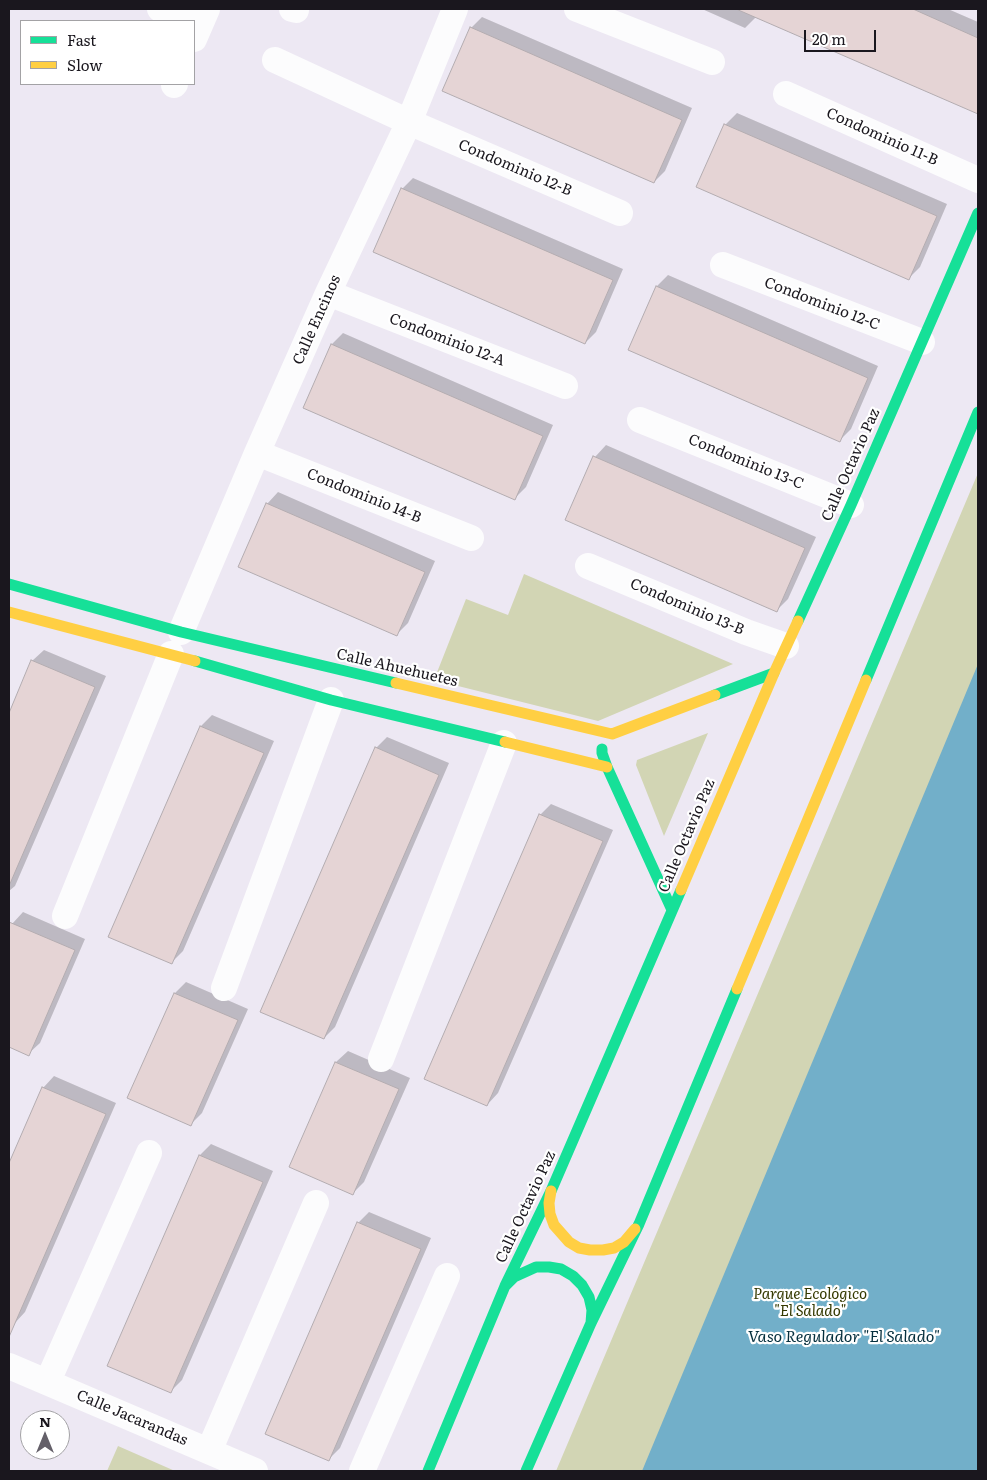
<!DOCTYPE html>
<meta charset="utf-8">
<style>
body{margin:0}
#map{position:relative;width:987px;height:1480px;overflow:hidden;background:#ede8f3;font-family:Literata,serif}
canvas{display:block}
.frame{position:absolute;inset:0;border:10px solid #1a171e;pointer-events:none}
.legend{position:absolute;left:20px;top:20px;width:175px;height:65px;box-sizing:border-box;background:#fff;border:1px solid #a3a2a5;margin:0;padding:6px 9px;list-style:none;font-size:15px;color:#1a171e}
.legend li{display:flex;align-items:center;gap:10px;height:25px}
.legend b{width:25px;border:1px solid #a3a2a5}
.north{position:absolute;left:20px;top:1410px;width:50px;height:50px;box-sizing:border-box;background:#fff;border:1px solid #a3a2a5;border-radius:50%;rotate:0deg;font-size:14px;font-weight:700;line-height:20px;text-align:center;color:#1a171e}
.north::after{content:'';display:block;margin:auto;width:18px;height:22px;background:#646069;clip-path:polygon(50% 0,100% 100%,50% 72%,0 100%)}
.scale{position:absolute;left:804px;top:30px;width:72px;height:22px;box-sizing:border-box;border:2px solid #1a171e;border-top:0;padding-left:6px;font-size:15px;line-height:18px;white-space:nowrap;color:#1a171e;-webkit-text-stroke:4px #fff;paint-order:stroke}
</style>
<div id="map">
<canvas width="987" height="1480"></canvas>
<div class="frame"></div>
<ul class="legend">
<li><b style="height:6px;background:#16e098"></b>Fast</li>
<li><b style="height:6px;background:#ffcf43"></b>Slow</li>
</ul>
<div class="north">N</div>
<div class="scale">20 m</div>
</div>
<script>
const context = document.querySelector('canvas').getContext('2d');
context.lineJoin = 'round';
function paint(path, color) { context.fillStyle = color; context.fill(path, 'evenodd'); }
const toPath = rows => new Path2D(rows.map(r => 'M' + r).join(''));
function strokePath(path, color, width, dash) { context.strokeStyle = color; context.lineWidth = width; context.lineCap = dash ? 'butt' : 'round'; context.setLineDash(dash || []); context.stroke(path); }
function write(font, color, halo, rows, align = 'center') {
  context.font = font + ' Literata,serif'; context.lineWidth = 4.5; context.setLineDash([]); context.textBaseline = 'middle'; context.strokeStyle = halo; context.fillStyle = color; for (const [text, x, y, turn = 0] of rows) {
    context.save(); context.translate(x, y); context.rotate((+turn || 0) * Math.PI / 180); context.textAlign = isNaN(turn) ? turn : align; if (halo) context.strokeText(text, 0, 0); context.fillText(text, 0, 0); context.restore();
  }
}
paint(toPath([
 [978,473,978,1471,556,1471],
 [524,574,733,664,598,721,434,680,466,599,508,615],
 [708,733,664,836,636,765,637,760],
 [118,1446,175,1471,107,1471]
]), '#d2d5b4');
paint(toPath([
 [978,664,978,1471,642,1471]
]), '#72afc9');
paint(toPath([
 [702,9,948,9,978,22,978,112,757,16,745,28],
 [482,17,692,108,665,171,654,182,471,28],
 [737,113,947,204,920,267,909,278,698,187,726,124],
 [413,178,623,269,596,332,585,343,402,189],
 [668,275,878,366,851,429,840,440,629,349,657,286],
 [343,333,553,425,526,487,515,498,332,344],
 [606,445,816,537,788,599,777,610,567,519,595,457],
 [278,492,435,561,408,623,397,634,267,504],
 [44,650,106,676,15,886,9,891,9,715,32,661],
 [212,715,274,741,183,951,172,962,110,936,201,726],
 [387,737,449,763,335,1027,324,1038,376,748],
 [551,804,613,830,498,1093,487,1105,540,815],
 [23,912,85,939,40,1043,28,1054,9,1046,9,931,12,924],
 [186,982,248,1009,202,1113,191,1124,175,993],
 [348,1051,410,1078,364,1182,353,1193,291,1167,336,1062],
 [54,1076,116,1103,25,1312,14,1324,9,1322,9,1166,43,1088],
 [211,1144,273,1171,182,1380,171,1391,200,1155],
 [369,1212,431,1238,340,1448,329,1459,358,1223]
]), '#0003');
const building = toPath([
 [736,9,913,9,978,38,978,114,736,9],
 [470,27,682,120,654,183,442,91,470,27],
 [724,124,937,216,909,280,696,187,724,124],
 [401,188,613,280,585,344,373,252,401,188],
 [656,286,868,378,840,442,628,350,656,286],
 [331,344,543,436,515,500,303,408,331,344],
 [593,456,805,548,777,612,565,520,593,456],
 [266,503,425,572,397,636,238,567,266,503],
 [31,660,95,687,9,886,9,713,31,660],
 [200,726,264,753,172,964,108,937,200,726],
 [375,747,439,775,324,1039,260,1012,375,747],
 [539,814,603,841,487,1106,424,1079,539,814],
 [9,922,75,950,29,1056,9,1047,9,922],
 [174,993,238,1020,191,1126,127,1098,174,993],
 [335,1062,399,1089,353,1195,289,1167,335,1062],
 [42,1087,106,1114,9,1337,9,1163,42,1087],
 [199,1155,263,1182,171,1393,107,1366,199,1155],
 [357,1222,421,1249,329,1461,265,1434,357,1222]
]);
paint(building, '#e5d4d5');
strokePath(building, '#b3acb0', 1);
strokePath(toPath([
 [160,9,190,21],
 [292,9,296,10,296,9],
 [577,9,712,62],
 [194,39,207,9],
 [275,60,409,122,620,213],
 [174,85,175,84],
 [786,94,978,180],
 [723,265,922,342],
 [328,293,565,386],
 [640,420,851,505],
 [257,453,471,538],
 [588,566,746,632,786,646],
 [181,632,257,453,328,293,409,122,455,9],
 [65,916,171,654],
 [224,988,331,700],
 [381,1059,504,743],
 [9,1366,255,1471],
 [48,1381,149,1153],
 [209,1451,316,1203],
 [362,1471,447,1276]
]), '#fcfcfd', 26);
strokePath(toPath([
 [9,584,181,632,396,683],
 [798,621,851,505,978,213],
 [195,661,331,700,505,742],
 [866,680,978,412],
 [715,695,774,673],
 [602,749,602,753,607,767,672,910],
 [505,1286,514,1277,536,1267,549,1267,561,1269,573,1276,582,1285,589,1297,592,1310,591,1323],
 [428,1471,505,1286,551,1191,681,890],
 [526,1471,591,1323,639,1224,737,989]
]), '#16e098', 11);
strokePath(toPath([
 [9,612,195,661],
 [396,683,612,734,715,695],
 [505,742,607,767],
 [681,890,774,673,798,621],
 [737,989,866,680],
 [551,1191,549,1203,550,1214,554,1225,569,1242,579,1248,590,1250,603,1250,614,1248,624,1242,635,1229]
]), '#ffcf43', 11);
write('15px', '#1a171e', '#fff', [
 ["Condominio 11-B",882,137,24],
 ["Condominio 12-B",515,168,23],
 ["Condominio 12-C",822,304,21],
 ["Calle Encinos",317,320,-66],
 ["Condominio 12-A",447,340,21],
 ["Condominio 13-C",746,462,22],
 ["Calle Octavio Paz",851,465,-66],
 ["Condominio 14-B",364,496,22],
 ["Condominio 13-B",687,607,23],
 ["Calle Ahuehuetes",397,668,13],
 ["Calle Octavio Paz",687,836,-67],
 ["Calle Octavio Paz",526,1207,-65],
 ["Calle Jacarandas",132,1418,23]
]);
write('italic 15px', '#343900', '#fff', [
 ["Parque Ecológico",810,1295],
 ["\"El Salado\"",810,1312]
]);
write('italic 16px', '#052f3d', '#fff', [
 ["Vaso Regulador \"El Salado\"",844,1337]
]);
</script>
